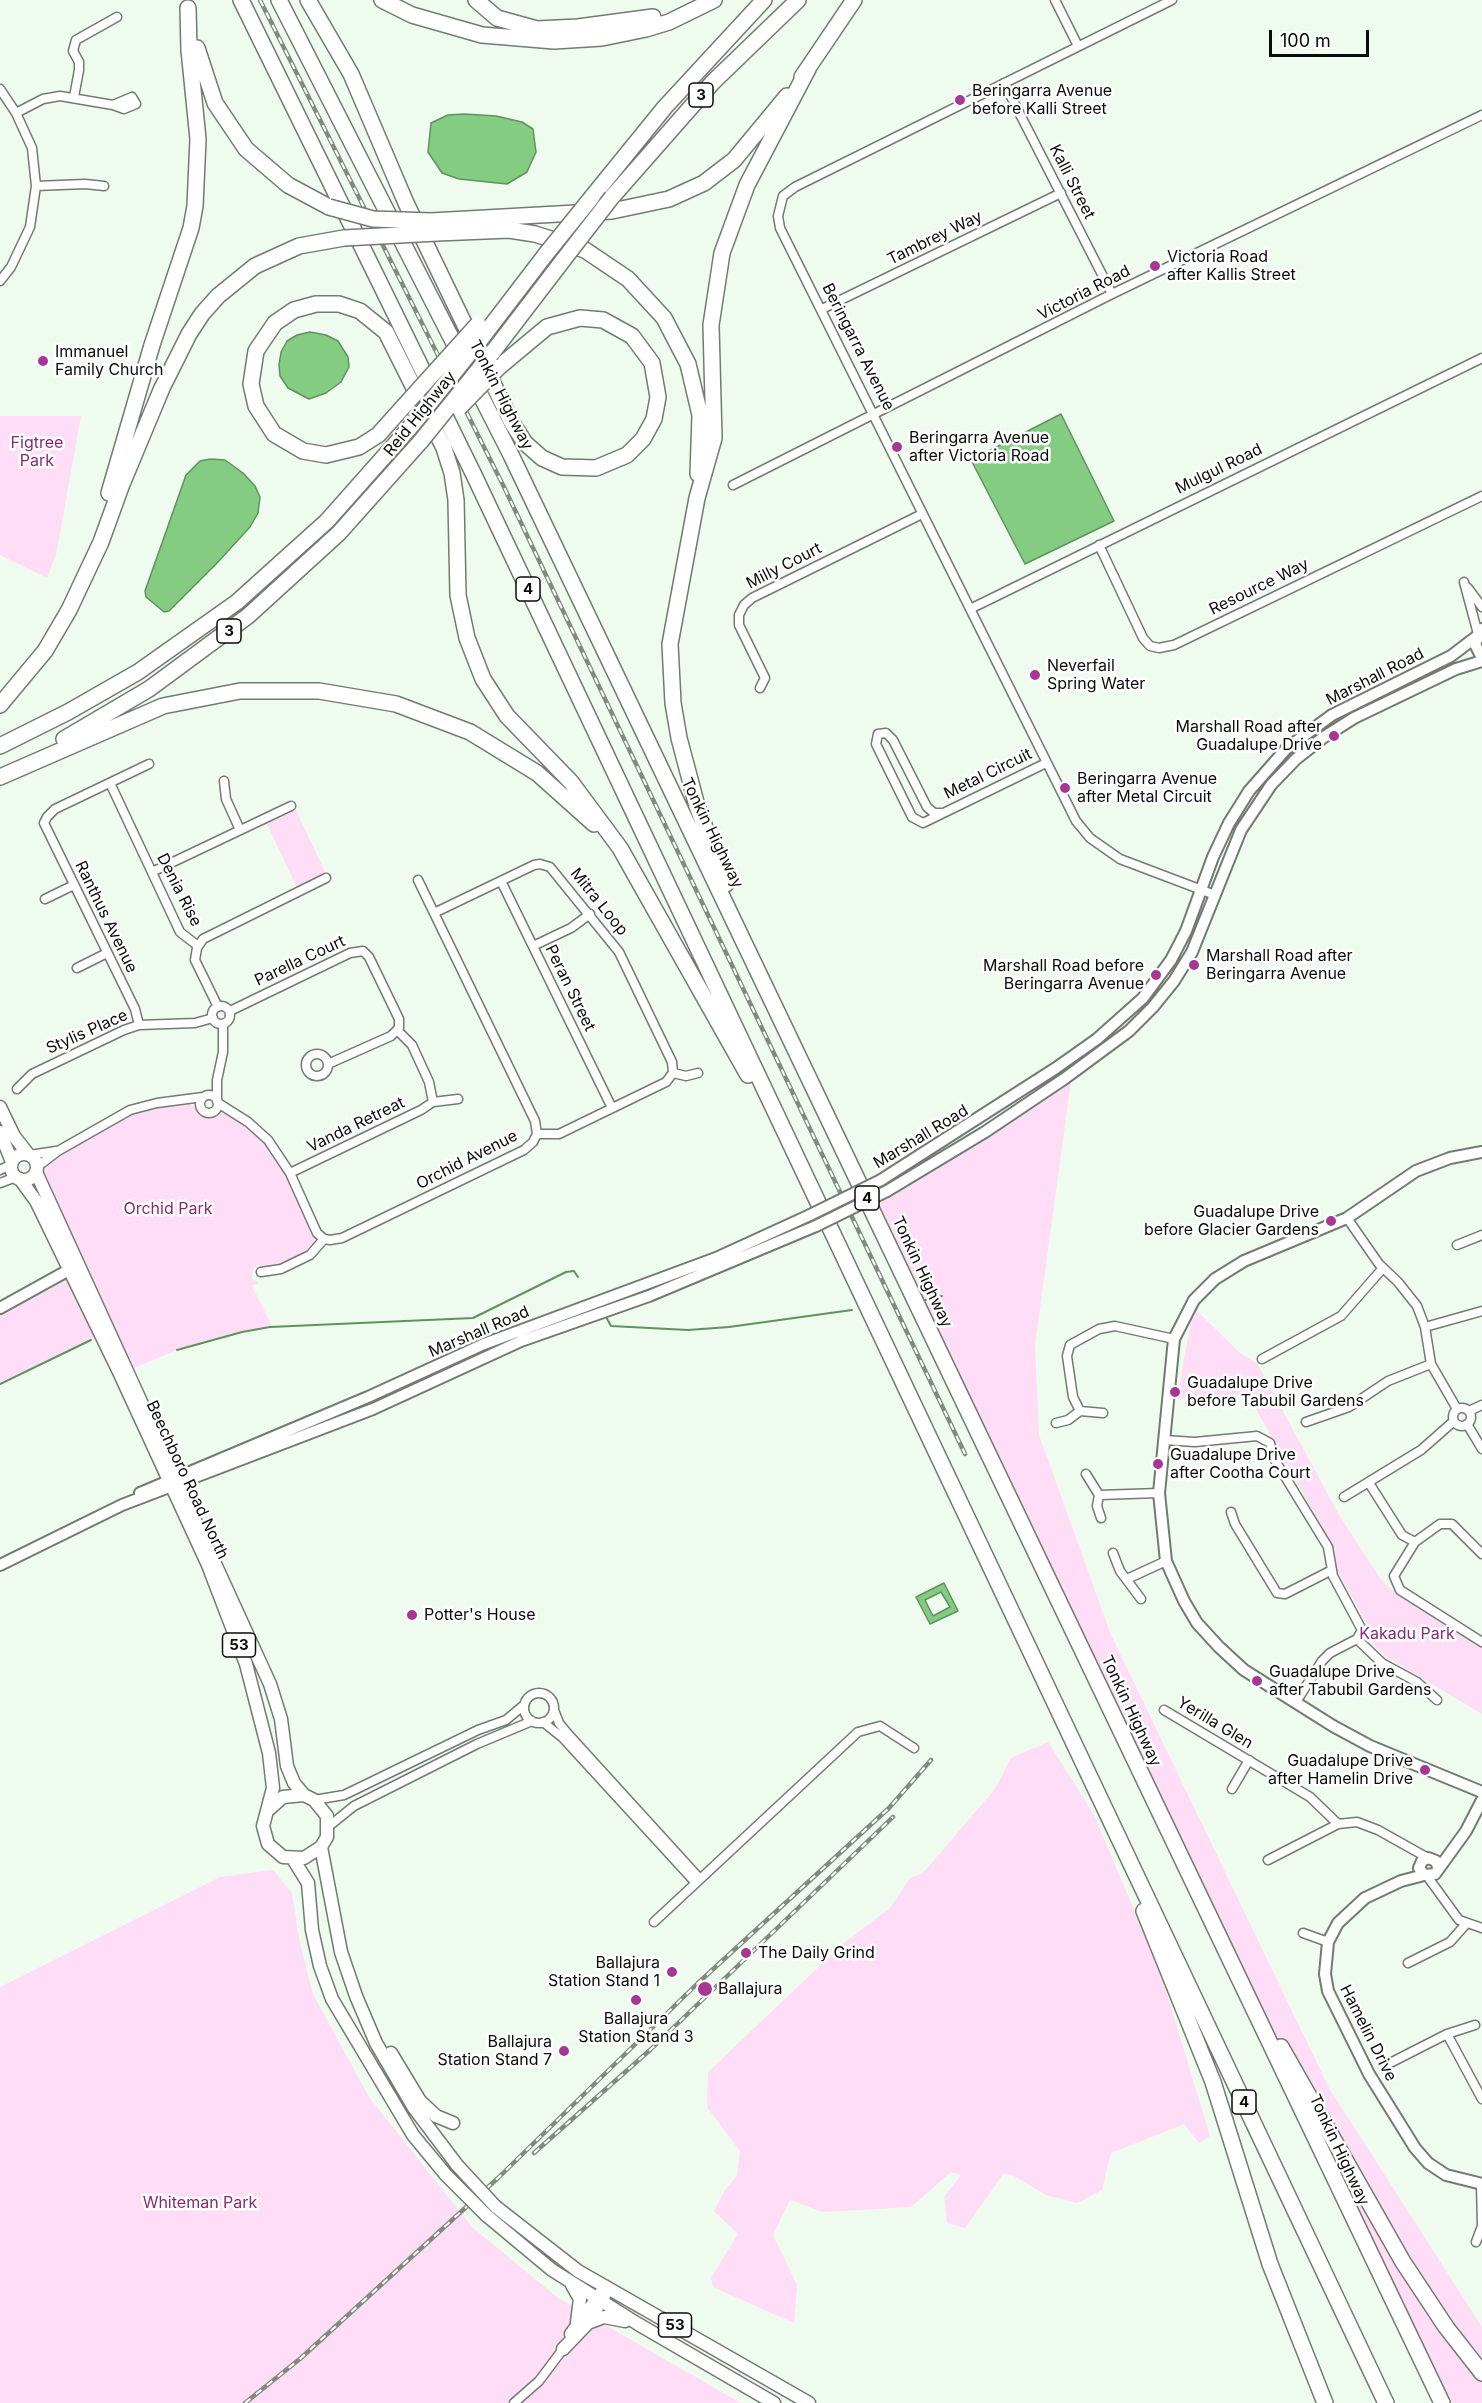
<!DOCTYPE html>
<style>
body{margin:0}
#map{position:relative;width:1482px;height:2403px;overflow:hidden;background:#effbef;font-family:Inter,sans-serif}
canvas{display:block}
.scale{position:absolute;left:1269px;top:30px;width:100px;height:27px;box-sizing:border-box;border:3px solid #090d09;border-top:0;padding-left:8px;font-size:18px;line-height:21px;white-space:nowrap;color:#090d09;-webkit-text-stroke:4px #fff;paint-order:stroke}
</style>
<div id="map">
<canvas width="1482" height="2403"></canvas>
<div class="scale">100 m</div>
</div>
<script>
const context = document.querySelector('canvas').getContext('2d');
context.lineJoin = 'round';
function paint(path, color) { context.fillStyle = color; context.fill(path, 'evenodd'); }
const toPath = rows => new Path2D(rows.map(r => 'M' + r).join(''));
function strokePath(path, color, width, dash) { context.strokeStyle = color; context.lineWidth = width; context.lineCap = dash ? 'butt' : 'round'; context.setLineDash(dash || []); context.stroke(path); }
function write(font, color, halo, rows, align = 'center') {
  context.font = font + ' Inter,sans-serif'; context.lineWidth = 5; context.setLineDash([]); context.textBaseline = 'middle'; context.strokeStyle = halo; context.fillStyle = color; for (const [text, x, y, turn = 0] of rows) {
    context.save(); context.translate(x, y); context.rotate((+turn || 0) * Math.PI / 180); context.textAlign = isNaN(turn) ? turn : align; if (halo) context.strokeText(text, 0, 0); context.fillText(text, 0, 0); context.restore();
  }
}
paint(toPath([
 [0,416,81,416,56,555,47,578,0,555],
 [296,810,326,874,297,888,267,824],
 [1072,1074,1035,1345,1039,1435,1111,1635,1329,2088,1482,2327,1482,2403,1452,2403,868,1200],
 [180,1101,208,1113,233,1114,280,1156,317,1233,319,1247,281,1269,257,1265,252,1271,252,1278,259,1283,252,1286,271,1324,270,1327,242,1332,177,1350,129,1370,37,1167,130,1110],
 [69,1271,101,1335,0,1384,0,1308],
 [1197,1311,1241,1354,1257,1363,1339,1515,1380,1578,1388,1587,1482,1647,1482,1714,1385,1656,1373,1645,1369,1629,1337,1569,1335,1550,1247,1393,1177,1399,1191,1321],
 [1048,1742,1094,1815,1160,1971,1210,2136,1199,2143,1184,2124,1111,2153,1102,2190,1077,2203,1046,2195,1014,2176,1004,2173,965,2228,947,2223,944,2197,961,2175,951,2172,911,2207,823,2212,790,2200,773,2235,797,2285,794,2323,713,2287,711,2278,738,2234,714,2211,725,2190,737,2176,740,2151,707,2107,708,2072,845,1942,890,1908,910,1878,923,1873,995,1789,1011,1758],
 [273,1870,292,1893,300,1943,313,1994,369,2097,472,2227,558,2298,741,2403,0,2403,0,1987,220,1877]
]), '#ffddf6');
const water = toPath([
 [464,114,496,116,522,122,533,129,536,152,527,172,507,184,459,179,442,173,428,152,431,123,448,115,464,114],
 [310,332,326,335,338,341,348,357,349,367,341,382,326,393,309,399,288,388,280,376,279,365,281,352,287,341,297,335,310,332],
 [1061,414,1114,521,1025,564,971,460,1061,414],
 [210,459,225,460,243,473,255,486,260,497,258,513,250,527,218,562,169,611,164,612,146,597,145,591,186,475,200,461,210,459],
 [944,1583,958,1611,930,1624,916,1597,944,1583],
 [941,1592,950,1607,933,1616,925,1600,941,1592]
]);
paint(water, '#83cc81');
strokePath(water, '#5e935d', 1.5);
strokePath(toPath([
 [925,1300,942,1296],
 [605,1315,611,1326,688,1330,729,1327,852,1310],
 [177,1350,242,1332,270,1327,473,1318,566,1272,574,1271,578,1277],
 [0,1384,91,1340]
]), '#5e935d', 2);
const minor = toPath([
 [1055,0,1078,46],
 [1172,0,795,187,783,196,778,216,780,228,1076,821,1090,838,1120,859,1215,895],
 [1004,83,1112,294],
 [0,89,16,113,32,148,36,186,30,227,11,267,0,281],
 [74,97,79,70,79,62,73,51,76,40,117,17],
 [16,113,43,99,60,96,113,105,132,97,136,104,124,109,113,105],
 [36,186,85,184,104,186],
 [822,309,1061,193],
 [733,485,1112,294,1482,115],
 [1099,545,1143,638,1150,646,1159,648,1174,645,1482,496],
 [1464,582,1478,634],
 [1468,588,1482,607],
 [970,609,1482,358],
 [760,688,765,678,739,625,739,615,744,605,752,598,922,514],
 [224,781,226,799,240,830],
 [110,783,180,932,198,946],
 [943,813,934,813,927,807,893,740,886,733,878,734,876,744,912,817,923,823,1046,763],
 [152,872,291,806],
 [501,881,612,1108],
 [45,899,74,885],
 [434,913,534,865,540,864,550,867,619,952,672,1062,673,1073,666,1082,559,1134,537,1134],
 [533,946,571,928,590,914],
 [77,968,107,953],
 '212 1015a9 9 0 1 1 18 0a9 9 0 1 1-18 0Z',
 [218,1007,195,960,197,948,203,939,326,878],
 [230,1011,350,953,363,951,369,957,399,1019,399,1028,391,1036,328,1064],
 [139,1025,135,1009,44,823,47,817,55,809,149,764],
 '306 1065a11 11 0 1 1 22 0a11 11 0 1 1-22 0Z',
 [673,1073,686,1076,698,1073],
 [17,1089,32,1074,124,1030,139,1025,195,1023,213,1018],
 '200 1104a9 9 0 1 1 18 0a9 9 0 1 1-18 0Z',
 [217,1101,217,1080,223,1052,223,1024],
 [433,1102,458,1099],
 [218,1103,248,1122,268,1140,290,1173,317,1233,324,1239,330,1240,342,1238,524,1150,533,1142,537,1134,535,1121,418,880],
 [30,1155,56,1151],
 [37,1167,58,1151,130,1110,157,1103,203,1097],
 [0,1170,12,1164],
 [290,1173,421,1110,433,1102,429,1082,412,1045,398,1031],
 [0,1183,16,1177],
 [1347,1218,1379,1264,1398,1282,1417,1306,1425,1327,1431,1364,1457,1409],
 [1457,1245,1482,1235],
 [261,1272,281,1269,310,1255,324,1239],
 [1425,1327,1482,1311],
 [1262,1359,1341,1316,1383,1268],
 '1453 1417a9 9 0 1 1 18 0a9 9 0 1 1-18 0Z',
 [1080,1411,1073,1397,1067,1356,1070,1345,1099,1329,1115,1326,1174,1339],
 [1469,1411,1482,1405],
 [1306,1422,1349,1407,1388,1381,1431,1364],
 [1056,1423,1068,1420,1080,1411,1103,1413],
 [1467,1424,1482,1449],
 [1164,1440,1195,1442,1257,1436,1270,1443,1273,1457,1328,1547,1333,1576,1362,1630,1357,1639,1330,1653,1322,1661,1296,1702],
 [1086,1474,1099,1495,1097,1506,1101,1518],
 [1369,1483,1402,1535,1415,1542,1440,1524,1452,1524,1482,1554],
 [1099,1495,1159,1493],
 [1344,1497,1421,1450,1454,1421],
 [1231,1512,1235,1524,1277,1593,1285,1594,1332,1570],
 [1415,1542,1394,1576,1400,1590,1482,1642],
 [1113,1553,1120,1571,1141,1599],
 [1127,1579,1166,1561],
 [1357,1639,1382,1663,1417,1682,1437,1700],
 '524 1708a15 15 0 1 1 30 0a15 15 0 1 1-30 0Z',
 [554,1710,559,1723,568,1734,700,1879],
 [1164,1710,1310,1797,1338,1824],
 [543,1722,563,1738,696,1883],
 [1232,1789,1249,1760],
 [314,1800,344,1795,478,1730,506,1720,524,1705],
 [328,1827,354,1806,477,1744,532,1721],
 [1268,1860,1338,1824,1357,1822,1378,1830,1428,1858],
 [1427,1876,1459,1920,1482,1928],
 [654,1922,858,1732,880,1726,914,1748],
 [1303,1933,1328,1942],
 [1408,1963,1450,1942,1466,1924],
 [1447,2034,1482,2099],
 [1392,2062,1447,2034,1475,2025],
 [1476,2242,1482,2226,1481,2184],
 [514,2403,539,2381,563,2349]
]);
const tertiary = toPath([
 [1482,1152,1450,1158,1416,1171,1347,1218,1244,1261,1215,1279,1194,1300,1174,1339,1159,1493,1166,1561,1184,1601,1197,1623,1219,1647,1244,1670,1333,1726,1370,1746,1482,1792],
 [0,1308,76,1266],
 [1438,1867,1436,1861,1428,1858,1422,1861,1419,1868,1424,1875,1435,1874,1466,1831,1482,1800],
 [1424,1875,1401,1881,1365,1898,1338,1923,1328,1942,1325,1974,1328,1991,1369,2074,1415,2148,1428,2163,1446,2175,1482,2184]
]);
const secondary = toPath([
 [1482,629,1475,644,1482,658],
 [881,1180,1056,1068,1097,1039,1143,998,1171,960,1186,931,1213,857,1229,823,1249,791,1286,749,1332,715,1451,656,1476,637],
 [887,1191,985,1132,1064,1079,1129,1031,1153,1007,1174,981,1192,952,1241,830,1271,785,1296,759,1324,737,1354,718,1456,669,1482,661],
 [140,1493,368,1397,484,1344,716,1258,810,1215],
 [0,1565,122,1505,373,1409,521,1341,649,1296,816,1226]
]);
const primary = toPath([
 [0,1107,14,1136,28,1154],
 [0,1132,12,1162],
 '11 1167a13 13 0 1 1 26 0a13 13 0 1 1-26 0Z',
 [36,1172,270,1684,281,1719,287,1766,294,1783,304,1795],
 [20,1179,36,1201,119,1372,208,1565,246,1664,269,1753,273,1788,263,1826,268,1844,283,1857,304,1858,321,1847,327,1837,327,1816,314,1800,304,1795,283,1797,267,1811],
 [321,1847,341,1952,356,1996,376,2043,414,2108,457,2165],
 [293,1859,308,1883,312,1930,320,1966,332,1999,413,2135,446,2175],
 [391,2053,420,2101,436,2116,453,2123],
 [496,2207,578,2271,809,2403],
 [486,2215,552,2270,638,2324,774,2403],
 [572,2285,580,2299,577,2322],
 [588,2323,604,2317,625,2321],
 [571,2334,601,2293],
 [563,2349,587,2324,604,2296]
]);
const motorway = toPath([
 [241,0,473,473,1386,2403],
 [279,0,511,455,1442,2403],
 [308,0,351,74,406,203,512,423,525,443,542,458,562,467,596,468,627,455,643,439,654,419,658,397,652,363,632,336,603,320,580,318,547,327,499,367],
 [382,0,412,15,482,35,554,41,602,38,646,29,669,22,714,0],
 [476,0,497,18,537,29,578,27,653,17],
 [197,48,215,103,246,149,288,185,329,207],
 [802,77,854,0],
 [592,197,665,107,764,0],
 [612,197,713,82,798,0],
 [431,221,612,211,669,199,704,183,734,160,787,96],
 [437,233,509,230,535,234,585,250,628,279,664,318,688,364,700,415,698,474],
 [484,335,546,254],
 [492,353,564,259],
 [404,406,378,435,359,447,326,455,303,451,274,434,256,406,251,384,256,351,275,323,294,310,316,304,339,304,360,311,386,332,444,448,452,473,456,500,458,595,467,638,483,679,507,716,571,782,620,848,748,1075],
 [109,493,152,345,191,228,195,206,198,139,189,50,188,8],
 [0,705,45,651,69,610,101,542,122,484,162,388,189,334,202,314,218,296,255,266,299,246,344,238],
 [64,739,149,689,248,616,339,533,421,441],
 [0,746,68,712,138,672,237,602,327,521,413,424],
 [0,777,163,706,240,691,319,691,396,704,470,732,537,773,594,824],
 [726,884,697,806,679,738,673,703,670,644,697,498,714,438,711,325,722,253,747,185,808,69],
 [1144,1911,1213,2082,1270,2264,1325,2403],
 [1281,2047,1403,2262,1446,2327,1482,2373]
]);
strokePath(minor, '#717c71', 11);
strokePath(tertiary, '#717c71', 14);
strokePath(secondary, '#717c71', 14);
strokePath(primary, '#717c71', 15);
strokePath(motorway, '#717c71', 18);
strokePath(minor, '#fff', 8);
strokePath(tertiary, '#fff', 10);
strokePath(secondary, '#fff', 10);
strokePath(primary, '#fff', 12);
strokePath(motorway, '#fff', 15);
const rail = toPath([
 [260,0,503,485,965,1454],
 [534,2153,650,2050,893,1817],
 [245,2403,301,2358,498,2178,698,1983,889,1808,931,1760]
]);
strokePath(rail, '#818a81', 4.5);
strokePath(rail, '#fff', 2, [7]);
const secondaryBridge = toPath([
 [810,1215,881,1180],
 [816,1226,887,1191]
]);
const primaryBridge = toPath([
 [457,2165,496,2207],
 [446,2175,486,2215]
]);
const motorwayBridge = toPath([
 [329,207,373,219,431,221],
 [344,238,437,233],
 [546,254,592,197],
 [564,259,612,197],
 [404,406,478,324],
 [459,408,499,367],
 [413,424,484,335],
 [421,441,492,353]
]);
strokePath(secondaryBridge, '#717c71', 14, []);
strokePath(primaryBridge, '#717c71', 15, []);
strokePath(motorwayBridge, '#717c71', 18, []);
strokePath(secondaryBridge, '#fff', 10);
strokePath(primaryBridge, '#fff', 12);
strokePath(motorwayBridge, '#fff', 15);
for (const [x, y, r, color] of [
 [960,100,6,"#a73794"],
 [1155,266,6,"#a73794"],
 [43,361,6,"#a73794"],
 [897,447,6,"#a73794"],
 [1035,675,6,"#a73794"],
 [1334,736,6,"#a73794"],
 [1065,788,6,"#a73794"],
 [1194,965,6,"#a73794"],
 [1156,975,6,"#a73794"],
 [1331,1221,6,"#a73794"],
 [1175,1392,6,"#a73794"],
 [1158,1464,6,"#a73794"],
 [412,1615,6,"#a73794"],
 [1257,1681,6,"#a73794"],
 [1425,1770,6,"#a73794"],
 [746,1953,6,"#a73794"],
 [672,1972,6,"#a73794"],
 [705,1989,8,"#a73794"],
 [636,2000,6,"#a73794"],
 [564,2051,6,"#a73794"]
]) { const dot = new Path2D(); dot.arc(x, y, r, 0, 2 * Math.PI); context.fillStyle = color; context.fill(dot); strokePath(dot, '#fff', 2); }
for (const [x, y, w] of [
 [701,95,24],
 [528,589,24],
 [229,631,24],
 [867,1198,24],
 [239,1645,33],
 [1244,2102,24],
 [675,2325,33]
]) { const box = new Path2D(); box.roundRect(x - w / 2, y - 12, w, 24, 4.5); context.fillStyle = '#fff'; context.fill(box); strokePath(box, '#090d09', 1.5); }
write('bold 15px', '#090d09', null, [
 ["3",701,95],
 ["4",528,589],
 ["3",229,631],
 ["4",867,1198],
 ["53",239,1645],
 ["4",1244,2102],
 ["53",675,2325]
]);
write('16px', '#090d09', '#fff', [
 ["Beringarra Avenue",972,91],
 ["before Kalli Street",972,109],
 ["Victoria Road",1167,257],
 ["after Kallis Street",1167,275],
 ["Immanuel",55,352],
 ["Family Church",55,370],
 ["Beringarra Avenue",909,438],
 ["after Victoria Road",909,456],
 ["Neverfail",1047,666],
 ["Spring Water",1047,684],
 ["Marshall Road after",1322,727,"right"],
 ["Guadalupe Drive",1322,745,"right"],
 ["Beringarra Avenue",1077,779],
 ["after Metal Circuit",1077,797],
 ["Marshall Road after",1206,956],
 ["Beringarra Avenue",1206,974],
 ["Marshall Road before",1144,966,"right"],
 ["Beringarra Avenue",1144,984,"right"],
 ["Guadalupe Drive",1319,1212,"right"],
 ["before Glacier Gardens",1319,1230,"right"],
 ["Guadalupe Drive",1187,1383],
 ["before Tabubil Gardens",1187,1401],
 ["Guadalupe Drive",1170,1455],
 ["after Cootha Court",1170,1473],
 ["Potter's House",424,1615],
 ["Guadalupe Drive",1269,1672],
 ["after Tabubil Gardens",1269,1690],
 ["Guadalupe Drive",1413,1761,"right"],
 ["after Hamelin Drive",1413,1779,"right"],
 ["The Daily Grind",758,1953],
 ["Ballajura",660,1963,"right"],
 ["Station Stand 1",660,1981,"right"],
 ["Ballajura",718,1989],
 ["Ballajura",636,2019,"center"],
 ["Station Stand 3",636,2037,"center"],
 ["Ballajura",552,2042,"right"],
 ["Station Stand 7",552,2060,"right"]
], 'left');
write('16px', '#090d09', '#fff', [
 ["Kalli Street",1072,182,63],
 ["Tambrey Way",935,238,-26],
 ["Victoria Road",1084,293,-27],
 ["Beringarra Avenue",858,347,63],
 ["Tonkin Highway",501,395,63],
 ["Reid Highway",420,414,-51],
 ["Mulgul Road",1219,469,-26],
 ["Milly Court",784,566,-27],
 ["Resource Way",1259,587,-26],
 ["Marshall Road",1375,677,-27],
 ["Metal Circuit",988,774,-26],
 ["Tonkin Highway",712,833,64],
 ["Denia Rise",179,890,63],
 ["Mitra Loop",599,902,51],
 ["Ranthus Avenue",106,917,64],
 ["Parella Court",300,961,-25],
 ["Peran Street",570,988,64],
 ["Stylis Place",87,1032,-24],
 ["Vanda Retreat",356,1125,-26],
 ["Marshall Road",921,1137,-31],
 ["Orchid Avenue",467,1160,-27],
 ["Tonkin Highway",922,1272,65],
 ["Marshall Road",479,1332,-23],
 ["Beechboro Road North",187,1480,65],
 ["Tonkin Highway",1131,1711,65],
 ["Yerilla Glen",1215,1723,31],
 ["Hamelin Drive",1368,2033,63],
 ["Tonkin Highway",1339,2150,65]
]);
write('16px', '#882a78', '#fff', [
 ["Figtree",37,443],
 ["Park",37,461],
 ["Orchid Park",168,1209],
 ["Kakadu Park",1407,1634],
 ["Whiteman Park",200,2203]
]);
</script>
